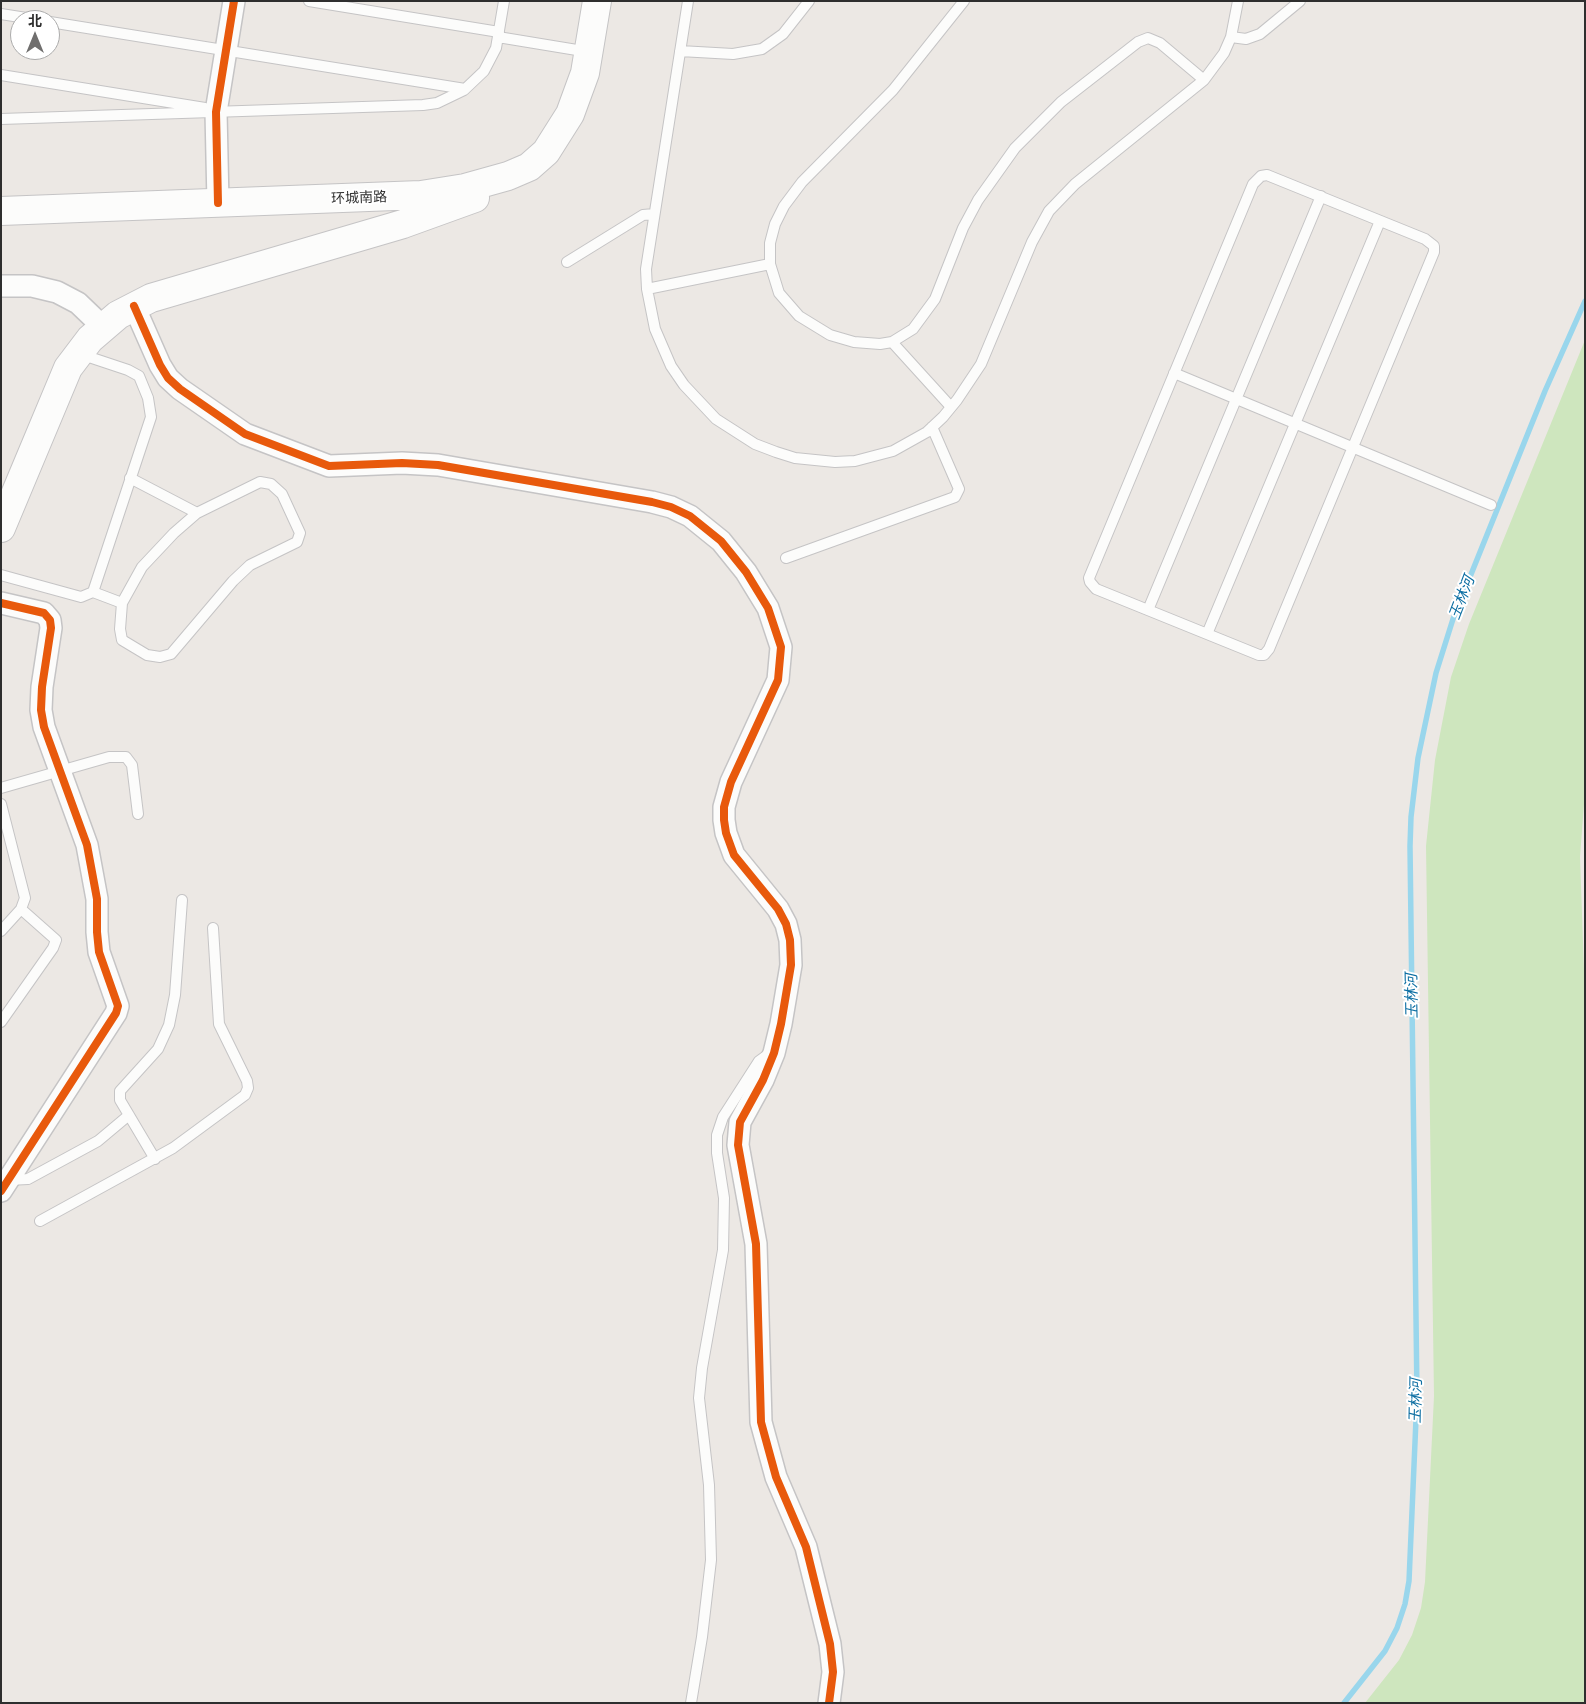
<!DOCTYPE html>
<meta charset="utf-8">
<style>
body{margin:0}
#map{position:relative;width:1586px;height:1704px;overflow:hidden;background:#ece8e4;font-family:Inter,"Noto Sans SC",sans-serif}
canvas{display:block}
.frame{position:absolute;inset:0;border:2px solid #2e2e2e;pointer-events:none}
.north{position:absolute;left:10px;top:10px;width:50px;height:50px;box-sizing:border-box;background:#fff;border:1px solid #ababab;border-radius:50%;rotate:0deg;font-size:14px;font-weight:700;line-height:20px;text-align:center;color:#2e2e2e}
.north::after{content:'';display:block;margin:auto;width:18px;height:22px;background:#706f6e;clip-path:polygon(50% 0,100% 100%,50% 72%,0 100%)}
</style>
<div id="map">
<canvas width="1586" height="1704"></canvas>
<div class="frame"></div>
<div class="north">北</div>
</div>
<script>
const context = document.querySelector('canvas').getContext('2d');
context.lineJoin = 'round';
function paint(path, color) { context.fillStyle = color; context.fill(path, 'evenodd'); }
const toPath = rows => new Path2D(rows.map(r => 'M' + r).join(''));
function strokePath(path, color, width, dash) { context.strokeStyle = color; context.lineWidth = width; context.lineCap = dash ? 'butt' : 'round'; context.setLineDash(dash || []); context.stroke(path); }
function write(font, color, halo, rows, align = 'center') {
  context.font = font + ' Inter,"Noto Sans SC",sans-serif'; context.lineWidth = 4; context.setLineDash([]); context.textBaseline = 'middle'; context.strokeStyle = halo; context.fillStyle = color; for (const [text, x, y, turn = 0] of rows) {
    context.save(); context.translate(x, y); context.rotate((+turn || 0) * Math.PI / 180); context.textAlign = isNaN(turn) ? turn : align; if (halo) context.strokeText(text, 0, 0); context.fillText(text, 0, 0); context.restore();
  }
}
paint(toPath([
 [1585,340,1585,791,1580,857,1585,999,1585,1703,1365,1703,1399,1660,1412,1635,1421,1608,1425,1582,1434,1396,1426,846,1435,760,1451,677,1469,624]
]), '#cee6be');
strokePath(toPath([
 [1344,1703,1385,1651,1397,1628,1405,1604,1409,1581,1417,1396,1410,846,1411,817,1418,758,1436,673,1453,619,1545,391,1585,301]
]), '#99d6ec', 5.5);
const lane = toPath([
 [309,1,499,32],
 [688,1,646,269,647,289,655,329,671,366,684,385,716,419,755,444,776,452,795,458,835,462,855,461,893,451,927,432,943,417,957,400,981,364,1032,242,1049,211,1075,184,1204,80,1224,53,1231,37,1238,1],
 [964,1,893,90,802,182,784,206,775,224,770,243,770,264,779,293,799,316,830,335,854,342,880,344,892,342,913,329,935,299,963,228,978,200,1015,148,1061,102,1138,42,1148,38,1160,43,1204,80],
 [1,14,39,20],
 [50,22,465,89],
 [498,37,589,52],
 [1231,37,1246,39,1260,34,1300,1],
 [680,51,733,54,762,49,783,34,809,1],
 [1,75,205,108],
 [1,119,423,105,437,103,464,90,484,71,496,48,504,1],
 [1267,175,1425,239,1434,246,1434,252,1269,649,1264,655,1259,655,1096,589,1090,582,1089,578,1253,184,1261,176,1267,175],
 [567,262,643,215,654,214],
 [647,289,770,264],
 [892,342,951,407],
 [1174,373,1491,505],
 [130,478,197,513],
 [260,482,271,484,282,494,300,533,297,542,250,565,233,581,171,654,160,657,147,655,122,640,120,629,122,603,142,567,174,533,197,513,260,482],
 [786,558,955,497,959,489,932,427],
 [1,575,81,597,93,592,151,417,148,398,139,376,128,370,80,354],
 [93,592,122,603],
 [1148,610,1321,196],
 [1207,634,1380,221],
 [1,788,109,757,126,757,132,765,138,814],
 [1,804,25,898,21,909,1,931],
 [1,1022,53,948,56,940,21,909],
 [155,1159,120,1100,120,1091,158,1049,169,1025,175,995,182,900],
 [8,1180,28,1179,98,1141,129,1115],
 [40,1221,173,1148,245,1095,248,1088,247,1081,219,1024,213,928],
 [691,1703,702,1637,711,1560,709,1485,699,1398,702,1368,723,1250,724,1198,717,1153,717,1135,723,1117,759,1061,770,1053]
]);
const street = toPath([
 [218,203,216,112,234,1],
 [1,286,32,286,57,292,78,303,102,326],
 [134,306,160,365,168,378,180,389,245,434,329,466,402,463,438,465,652,502,671,507,690,516,721,541,746,572,768,608,781,647,778,680,731,782,724,807,724,820,726,833,734,855,778,909,786,924,790,940,791,965,781,1024,774,1053,763,1080,740,1122,738,1145,756,1244,761,1422,776,1477,806,1547,830,1644,833,1672,829,1703],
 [1,603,44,613,50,620,51,628,42,687,41,710,44,727,87,845,97,899,97,932,99,952,118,1006,116,1013,1,1191]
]);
const secondary = toPath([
 [1,211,421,195,465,188,508,176,529,167,546,152,570,114,585,73,597,1],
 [1,528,68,368,90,339,118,315,151,298,403,224,475,198]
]);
strokePath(lane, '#c5c4c5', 12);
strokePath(street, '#c5c4c5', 24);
strokePath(secondary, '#c5c4c5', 30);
strokePath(lane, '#fcfcfb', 10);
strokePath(street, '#fcfcfb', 21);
strokePath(secondary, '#fcfcfb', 28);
strokePath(toPath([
 [218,203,216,112,234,1],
 [134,306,160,365,168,378,180,389,245,434,329,466,402,463,438,465,652,502,671,507,690,516,721,541,746,572,768,608,781,647,778,680,731,782,724,807,724,820,726,833,734,855,778,909,786,924,790,940,791,965,781,1024,774,1053,763,1080,740,1122,738,1145,756,1244,761,1422,776,1477,806,1547,830,1644,833,1672,829,1703],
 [1,603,44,613,50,620,51,628,42,687,41,710,44,727,87,845,97,899,97,932,99,952,118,1006,116,1013,1,1191]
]), '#e8590c', 8);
write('14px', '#2e2e2e', '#fff', [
 ["环城南路",359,198,-2]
]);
write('italic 15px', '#0d6fa3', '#fff', [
 ["玉林河",1462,598,-69],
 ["玉林河",1412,996,-91],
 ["玉林河",1416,1401,-89]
]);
</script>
